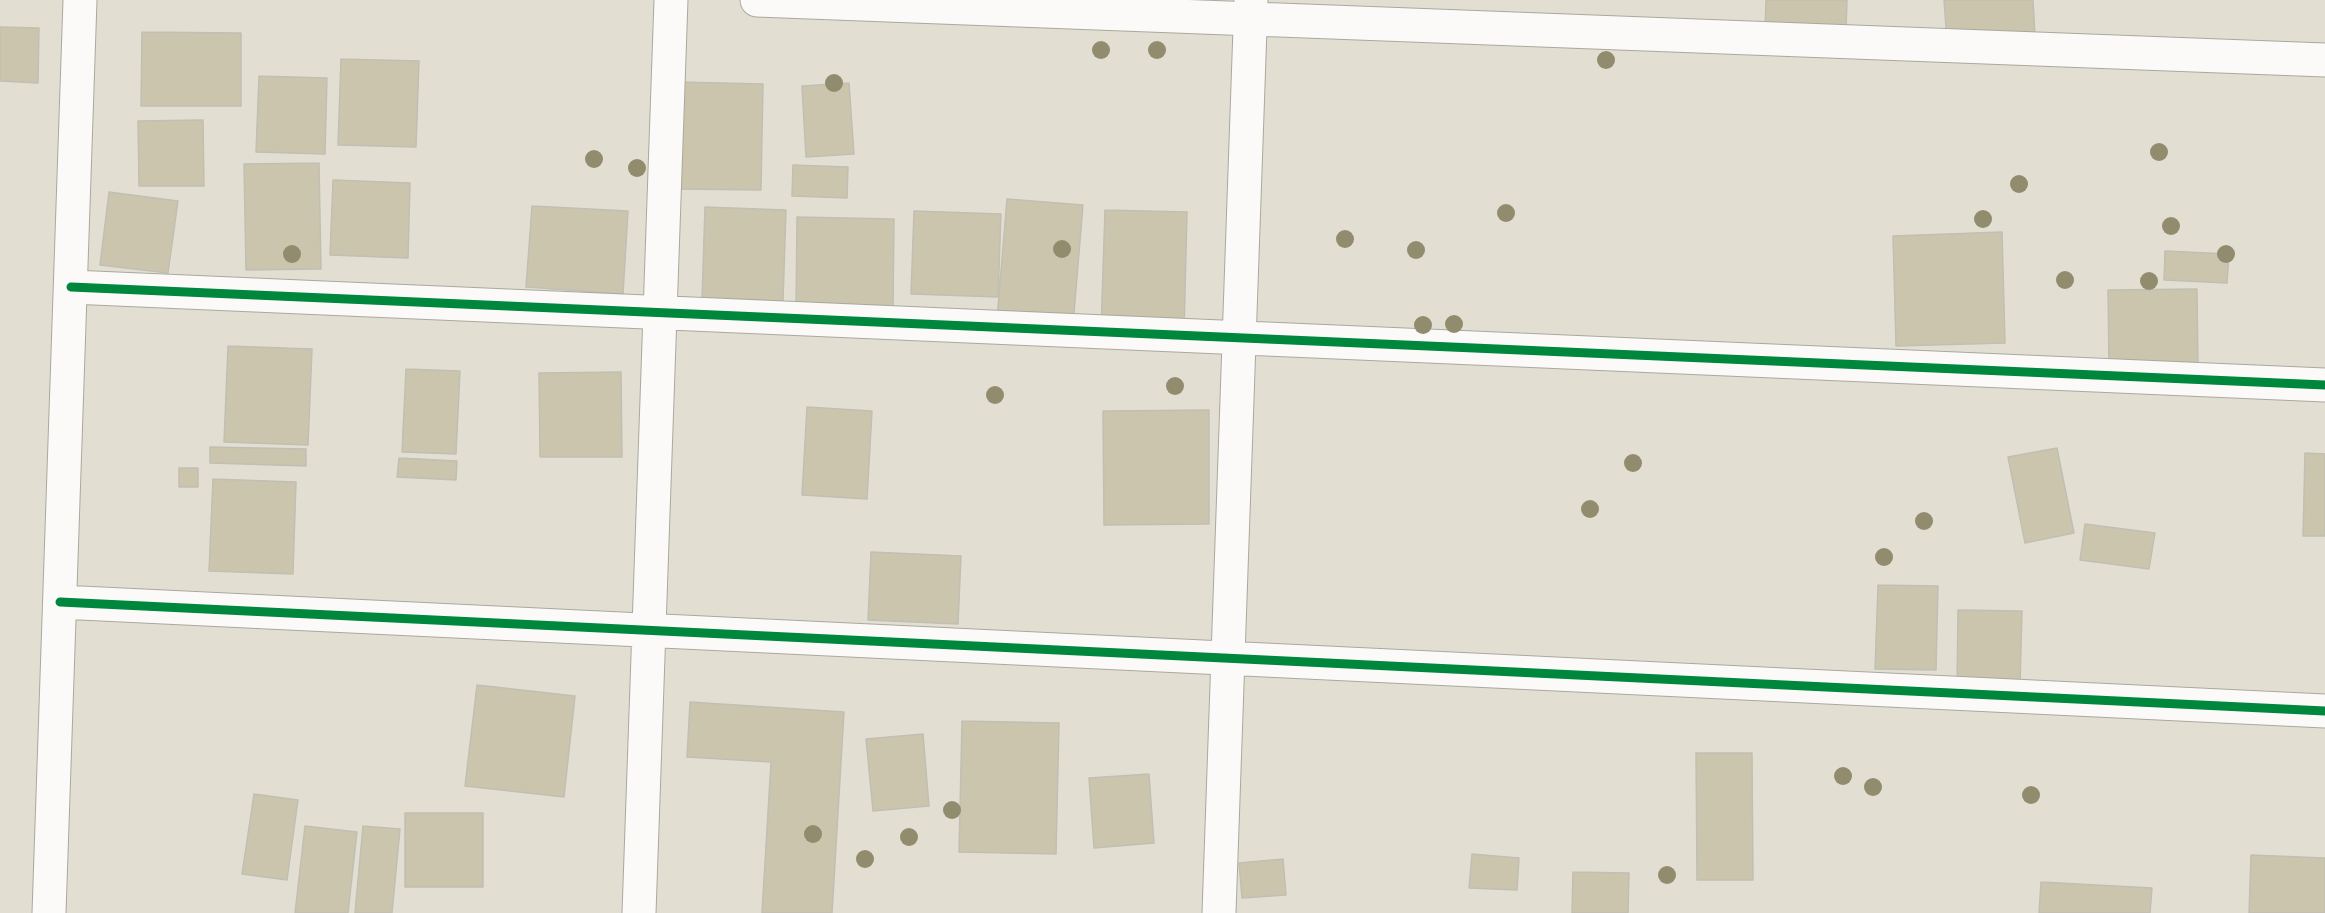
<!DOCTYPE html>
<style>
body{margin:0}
canvas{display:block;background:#e2dfd2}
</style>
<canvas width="2325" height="913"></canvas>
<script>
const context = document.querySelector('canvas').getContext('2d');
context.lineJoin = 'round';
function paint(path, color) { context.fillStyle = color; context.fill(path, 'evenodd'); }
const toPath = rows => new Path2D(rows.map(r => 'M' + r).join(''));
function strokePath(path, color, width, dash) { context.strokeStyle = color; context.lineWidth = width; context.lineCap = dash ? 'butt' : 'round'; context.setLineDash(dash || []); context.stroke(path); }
const building = toPath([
 [1766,0,1847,0,1846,32,1765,30,1766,0],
 [1944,0,2033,0,2035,36,1947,42,1944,0],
 [0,27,39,28,38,83,0,81,0,27],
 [142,32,241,33,241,106,141,106,142,32],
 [341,59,419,61,416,147,338,145,341,59],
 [259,76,327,78,325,154,256,152,259,76],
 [679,82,763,84,761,190,677,189,679,82],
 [849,83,854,154,806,157,802,86,849,83],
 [203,120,204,186,139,186,138,121,203,120],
 [319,163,321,269,246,270,244,164,319,163],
 [793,165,848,167,847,198,792,196,793,165],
 [333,180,410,183,408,258,330,255,333,180],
 [109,192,178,201,168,273,100,265,109,192],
 [1007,199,1083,205,1073,325,997,319,1007,199],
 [532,206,628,211,623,294,526,287,532,206],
 [705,207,786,210,783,301,702,299,705,207],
 [1105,210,1187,212,1184,333,1101,330,1105,210],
 [914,211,1001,214,998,297,911,294,914,211],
 [797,217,894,219,893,310,796,308,797,217],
 [2002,232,2005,343,1896,346,1893,236,2002,232],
 [2165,251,2229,254,2227,283,2164,280,2165,251],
 [2197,289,2198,368,2109,370,2108,290,2197,289],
 [228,346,312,349,308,445,224,442,228,346],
 [406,369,460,371,456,454,402,452,406,369],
 [621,372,622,457,540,457,539,373,621,372],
 [807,407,872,411,867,499,802,495,807,407],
 [1209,410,1209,524,1104,525,1103,411,1209,410],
 [210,447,306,449,306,466,210,463,210,447],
 [2057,448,2074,533,2025,543,2008,457,2057,448],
 [2305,453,2325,454,2325,536,2303,536,2305,453],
 [399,458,457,461,456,480,397,477,399,458],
 [179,468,198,468,198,487,179,487,179,468],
 [213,479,296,482,293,574,209,571,213,479],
 [2085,524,2155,533,2149,569,2080,560,2085,524],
 [871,552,961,556,958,624,868,620,871,552],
 [1878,585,1938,586,1936,670,1875,669,1878,585],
 [1958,610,2022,611,2020,686,1957,685,1958,610],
 [477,685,575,696,564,797,465,786,477,685],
 [690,702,844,712,832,913,762,913,771,762,687,757,690,702],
 [962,721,1059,723,1056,854,959,852,962,721],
 [923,734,929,806,873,811,866,739,923,734],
 [1696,753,1752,753,1753,880,1697,880,1696,753],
 [1149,774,1154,843,1094,848,1089,778,1149,774],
 [254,794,298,800,287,880,242,874,254,794],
 [405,813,483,813,483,887,405,887,405,813],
 [305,826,357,832,348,913,295,913,305,826],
 [363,826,400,829,392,913,355,913,363,826],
 [1472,854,1519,858,1517,890,1469,888,1472,854],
 [2251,855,2325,858,2325,913,2249,913,2251,855],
 [1283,859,1286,895,1242,898,1239,863,1283,859],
 [1573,872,1629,873,1628,913,1572,913,1573,872],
 [2041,882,2152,888,2150,913,2039,913,2041,882]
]);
paint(building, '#cac5ac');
strokePath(building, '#c1bfb4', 1.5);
const street = toPath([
 [757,0,2325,60],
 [71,287,2325,385],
 [60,602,2325,711],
 [49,913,80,0],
 [639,913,671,0],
 [1219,913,1251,0]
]);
strokePath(street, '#aaa89e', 35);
strokePath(street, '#fbfaf8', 33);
strokePath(toPath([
 [71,287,2325,385],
 [60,602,2325,711]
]), '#00873e', 9);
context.fillStyle = '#928c6f';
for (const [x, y] of [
 [1101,50],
 [1157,50],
 [1606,60],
 [834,83],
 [2159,152],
 [594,159],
 [637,168],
 [2019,184],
 [1506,213],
 [1983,219],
 [2171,226],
 [1345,239],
 [1062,249],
 [1416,250],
 [292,254],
 [2226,254],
 [2065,280],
 [2149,281],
 [1454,324],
 [1423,325],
 [1175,386],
 [995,395],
 [1633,463],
 [1590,509],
 [1924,521],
 [1884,557],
 [1843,776],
 [1873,787],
 [2031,795],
 [952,810],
 [813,834],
 [909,837],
 [865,859],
 [1667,875]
]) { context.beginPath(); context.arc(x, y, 9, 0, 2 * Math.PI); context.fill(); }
</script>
